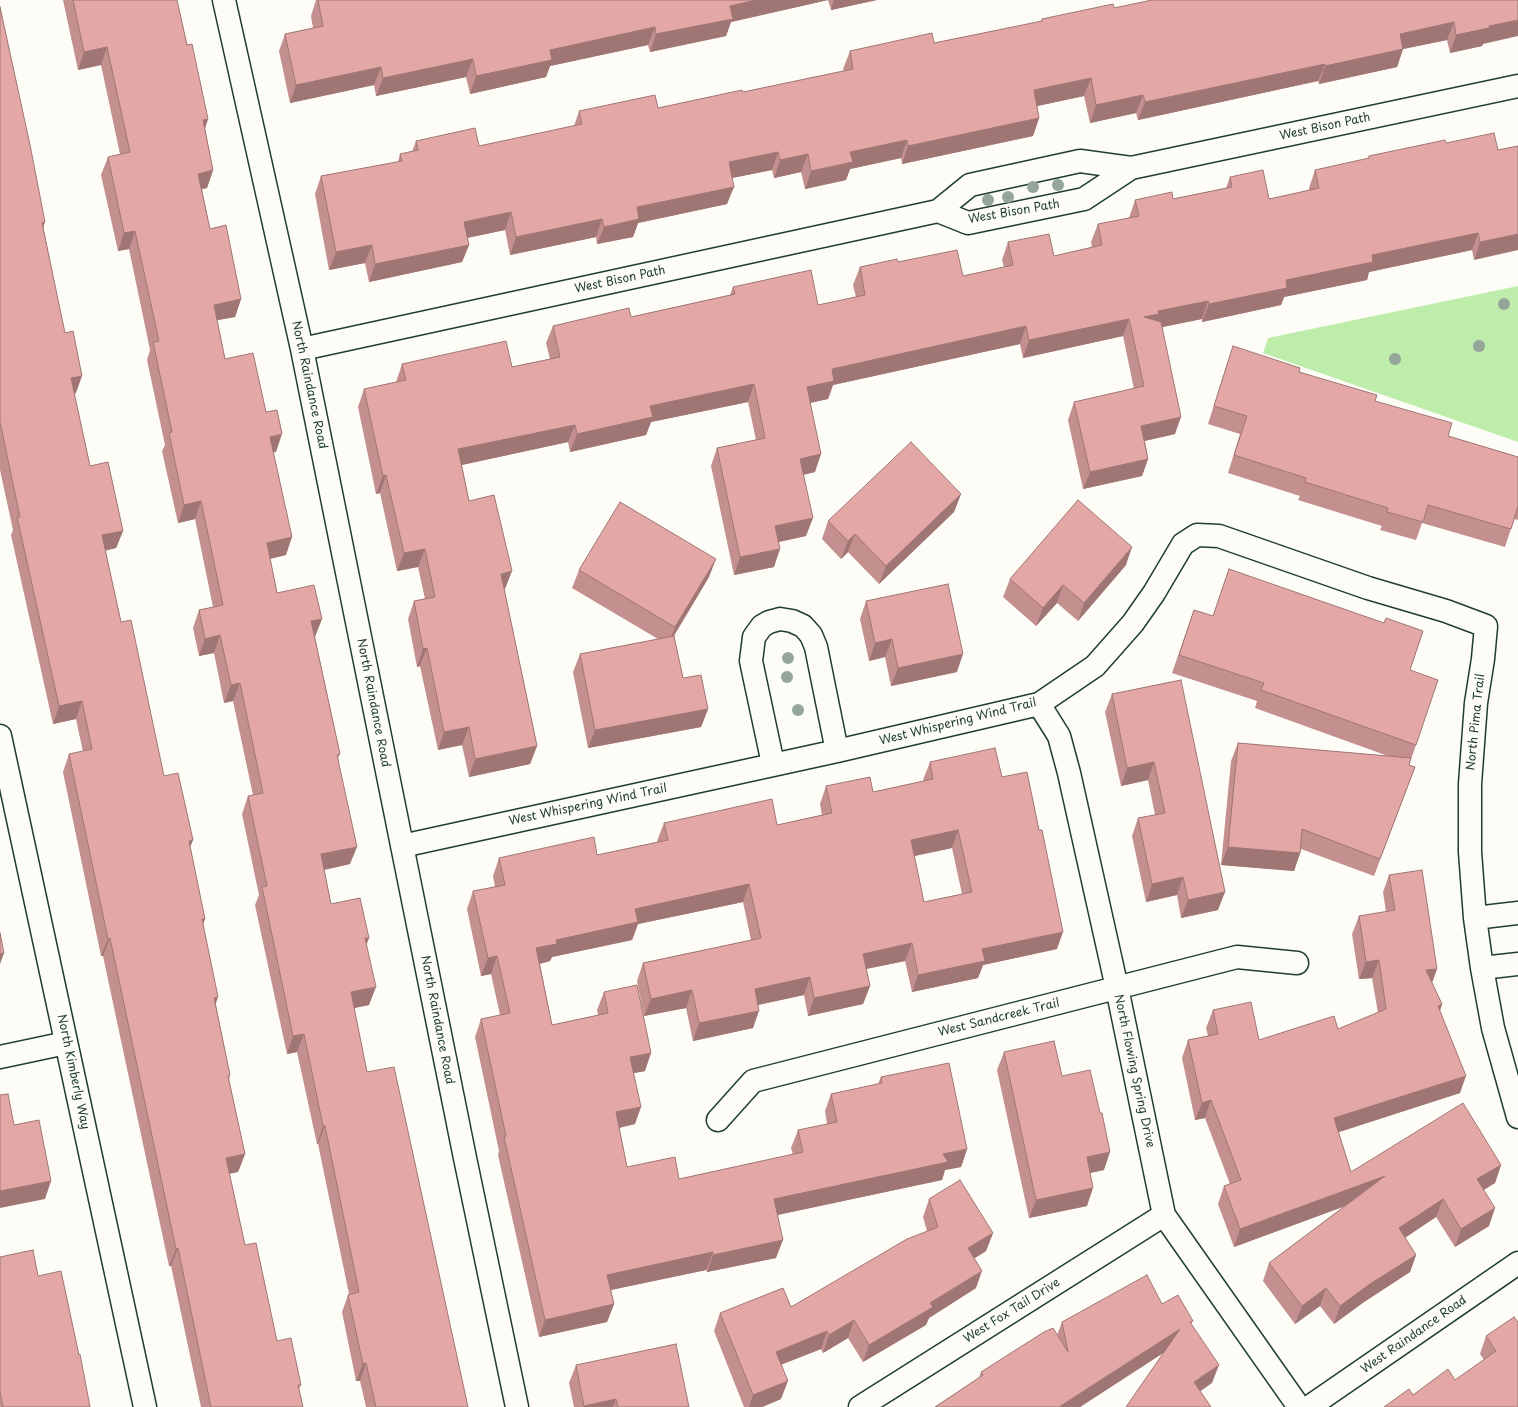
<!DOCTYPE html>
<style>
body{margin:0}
canvas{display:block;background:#fdfcf7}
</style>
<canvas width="1518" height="1407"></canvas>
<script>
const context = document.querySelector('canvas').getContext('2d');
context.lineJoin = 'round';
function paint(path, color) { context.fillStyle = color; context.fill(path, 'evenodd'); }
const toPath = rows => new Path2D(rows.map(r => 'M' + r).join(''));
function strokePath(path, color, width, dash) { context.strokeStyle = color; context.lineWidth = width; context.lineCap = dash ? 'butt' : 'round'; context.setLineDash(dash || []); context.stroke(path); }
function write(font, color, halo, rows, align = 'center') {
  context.font = font + ' "Playpen Sans",sans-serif'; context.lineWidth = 3; context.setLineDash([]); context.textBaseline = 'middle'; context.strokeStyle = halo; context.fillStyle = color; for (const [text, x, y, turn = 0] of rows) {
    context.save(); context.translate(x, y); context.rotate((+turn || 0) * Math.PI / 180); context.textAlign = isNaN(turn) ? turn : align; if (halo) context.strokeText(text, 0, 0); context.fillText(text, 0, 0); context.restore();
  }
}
paint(toPath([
 [1518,286,1518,442,1263,353,1268,338]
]), '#beedab');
const minor = toPath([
 [224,0,302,349,465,1158,517,1407],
 [1131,168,1084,199,968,223,938,211,970,185,1080,161,1131,168,1518,86],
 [302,349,938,211],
 [1039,704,1059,736,1069,773,1117,988,1164,1215,1299,1407],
 [0,736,145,1407],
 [773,764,751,661,754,637,762,626,769,622,780,619,792,621,803,626,811,635,816,647,837,751],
 [402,846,837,751,1039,704,1095,666,1133,623,1154,593,1183,544,1197,535,1219,536,1368,588,1446,611,1486,626,1483,659,1476,703,1470,784,1470,852,1475,918,1482,968,1493,1028,1518,1117],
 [1475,918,1518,913],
 [1482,968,1518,964],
 [0,1057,66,1043],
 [718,1120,753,1081,1237,957,1297,963],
 [860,1407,1164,1215],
 [1309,1407,1518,1263]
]);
strokePath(minor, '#1f3d34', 25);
strokePath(minor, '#fdfcf7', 22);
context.fillStyle = '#94a699';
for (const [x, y] of [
 [1058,185],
 [1033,187],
 [1008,197],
 [988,200],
 [1504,304],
 [1479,346],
 [1395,359],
 [788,658],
 [787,677],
 [798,710]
]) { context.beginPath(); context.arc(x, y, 6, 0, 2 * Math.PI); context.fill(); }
paint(toPath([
 [63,0,177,0,187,45,208,119,205,129,213,170,207,188,202,189,210,229,241,299,235,317,217,320,225,359,266,412,276,452,273,452,286,555,270,559,277,593,315,637,340,754,338,758,350,864,324,870,331,904,369,938,366,944,369,1005,354,1008,367,1072,468,1407,366,1407,360,1381,356,1381,342,1312,348,1295,349,1294,318,1144,317,1144,297,1052,287,1054,255,905,259,895,242,814,248,796,253,795,233,701,224,703,214,653,199,656,193,628,199,610,213,607,195,519,178,523,162,451,165,445,147,360,150,350,129,249,118,251,101,175,108,157,120,154,101,65,78,70],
 [316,0,828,0,731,22,726,36,650,52,648,45,550,66,546,77,470,94,466,77,376,96,374,85,290,103,279,51,285,34,313,28,311,16],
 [828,0,877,0,831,10],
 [1518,0,1483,44,1482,46,1450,53,1447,40,1403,49,1397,67,1319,84,1318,81,1138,120,1136,113,1090,123,1084,96,1037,106,1039,118,1033,136,902,164,901,158,850,169,846,180,805,189,801,172,774,178,772,170,732,178,727,204,638,223,633,237,597,244,596,237,510,255,505,230,467,238,469,245,462,262,369,282,365,263,329,270,315,194,321,176,398,162,400,154,412,152,416,141,479,146,574,126,579,111,658,108,743,92,844,71,843,69,850,51,934,43,1041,22,1042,19,1114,8],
 [0,7,76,393,74,394,90,466,123,531,116,548,105,550,121,622,164,776,193,840,190,847,205,919,203,924,216,1005,230,1075,229,1080,245,1154,238,1172,229,1173,245,1245,277,1341,301,1385,299,1389,303,1407,201,1407,171,1266,169,1266,103,956,101,956,63,772,69,754,83,752,76,719,53,724,11,535,13,530,0,470],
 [1446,143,1498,150,1518,146,1474,260,1472,250,1369,272,1367,280,1284,297,1281,305,1202,322,1202,319,1162,327,1175,434,1145,441,1148,459,1142,476,1083,489,1068,420,1074,402,1134,389,1123,336,1023,358,1020,344,833,385,828,399,810,403,815,472,803,475,806,536,779,542,774,567,734,575,711,466,717,448,756,440,748,402,651,422,646,435,570,452,568,442,462,465,469,501,505,589,504,589,537,746,530,764,469,777,462,745,438,750,420,666,417,667,408,619,414,601,425,599,418,567,397,571,380,493,376,494,358,407,364,389,396,382,402,364,512,367,550,359,546,343,553,326,631,317,730,295,733,287,818,305,856,297,853,285,860,267,898,262,963,276,1004,267,1002,260,1008,242,1054,256,1092,247,1091,242,1098,224,1129,218,1135,200,1173,199,1226,188,1230,177,1269,199,1309,191,1309,188,1315,170,1368,159,1369,156],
 [1233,346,1299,372,1375,401,1448,436,1518,457,1518,520,1514,519,1505,547,1422,523,1416,540,1380,530,1382,526,1298,500,1300,496,1228,473,1240,434,1208,424,1227,364],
 [961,494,954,512,879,584,848,552,841,559,822,539,828,521],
 [1126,565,1078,621,1057,603,1036,626,1003,597,1010,579],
 [1229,569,1410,670,1416,745,1409,765,1415,767,1374,876,1301,849,1300,853,1294,871,1221,865,1231,761,1238,743,1388,756,1255,708,1257,701,1172,673,1194,610,1213,616],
 [579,570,709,577,674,636,683,678,708,709,701,727,588,748,573,672,580,654,658,639,572,588],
 [866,601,957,672,891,686,885,657,869,661,860,619],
 [1181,680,1218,910,1181,918,1177,895,1146,902,1132,836,1138,818,1155,815,1148,780,1121,786,1105,712,1112,694],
 [930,762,1002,777,1057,949,983,965,978,978,912,992,905,961,866,969,870,986,863,1004,808,1016,804,995,758,1005,753,1028,693,1041,686,1008,644,1016,637,981,643,963,751,940,743,902,638,924,632,940,552,957,550,961,540,964,552,1025,598,1015,597,1010,604,992,645,1071,634,1073,635,1124,619,1128,627,1167,679,1179,793,1155,791,1148,798,1130,827,1124,825,1111,831,1094,878,1084,881,1077,967,1149,961,1167,945,1170,942,1180,777,1215,776,1258,707,1272,706,1270,611,1290,614,1304,607,1322,539,1337,498,1155,499,1151,475,1037,481,1019,500,1015,491,974,481,976,467,909,473,891,495,887,493,876,499,858,597,855,658,842,657,841,664,823,777,825,822,815,820,804,826,786,873,792,924,781,923,780],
 [952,848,962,894,924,902,914,856],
 [1389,875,1432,983,1442,1004,1440,1011,1460,1093,1338,1132,1351,1172,1501,1165,1495,1183,1484,1190,1489,1226,1455,1247,1436,1217,1405,1237,1416,1255,1410,1272,1364,1302,1334,1324,1320,1306,1295,1324,1263,1281,1269,1263,1345,1206,1234,1247,1218,1204,1224,1186,1230,1184,1205,1118,1195,1120,1182,1058,1188,1040,1208,1036,1206,1028,1213,1010,1259,1040,1338,1029,1378,1013,1372,978,1359,979,1352,934,1359,916,1386,912,1383,892],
 [1004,1052,1062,1076,1104,1170,1090,1173,1087,1206,1029,1218,997,1070],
 [929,1199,993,1233,986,1251,975,1258,976,1288,929,1318,926,1325,863,1362,848,1338,823,1353,821,1349,781,1365,781,1399,762,1407,744,1407,714,1331,720,1313,791,1307,927,1231,923,1217],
 [0,1257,38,1276,79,1355,90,1407,0,1407],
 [1162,1304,1193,1321,1191,1324,1212,1383,1163,1353,1080,1407,935,1407,979,1378,981,1372,1057,1335,1062,1322],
 [1518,1322,1518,1407,1413,1395,1455,1380,1484,1360,1480,1354,1486,1336],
 [576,1365,689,1407,574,1407,569,1383]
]), '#c3908f');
paint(toPath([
 [756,0,828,0,731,22,726,36,650,52,656,34,730,6],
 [834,0,877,0,831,10],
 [1518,20,1518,36,1483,44,1482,46,1450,53,1456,35,1489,26],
 [1454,22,1447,40,1403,49,1397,67,1319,84,1325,66,1400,34],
 [655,27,648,45,550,66,546,77,470,94,476,76,550,50],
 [107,47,101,65,78,70,84,52],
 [473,59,466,77,376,96,383,78],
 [1325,64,1318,81,1138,120,1145,102],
 [381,67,374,85,290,103,296,85],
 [1091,78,1084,96,1028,108,1034,90],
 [1143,95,1136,113,1090,123,1096,105],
 [1039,118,1033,136,902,164,908,146],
 [208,119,202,137,203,120],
 [907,140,901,158,850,169,846,180,805,189,811,171,850,152],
 [778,152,772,170,722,180,729,162],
 [808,154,801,172,774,178,780,160],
 [213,170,207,188,192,191,198,174],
 [734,187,727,204,638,223,633,237,597,244,604,227,637,207],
 [511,212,505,230,457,240,464,222],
 [602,219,596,237,510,255,516,237],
 [45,222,39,239,42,223],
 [135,231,129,249,118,251,124,233],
 [1478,233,1472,250,1369,272,1367,280,1284,297,1281,305,1202,322,1209,304,1372,255],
 [1518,234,1518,250,1474,260,1480,242],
 [372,245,365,263,329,270,336,252],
 [469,245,462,262,369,282,375,264],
 [241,299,235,317,207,322,214,305],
 [1208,301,1202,319,1153,329,1144,317,1158,311],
 [1129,319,1123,336,1023,358,1029,340],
 [1026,326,1020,344,833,385,828,399,800,405,807,387,832,369],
 [82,376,76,393,65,396,71,378],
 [754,384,748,402,651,422,646,435,570,452,577,434,650,406],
 [1181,417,1175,434,1135,443,1141,426],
 [575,425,568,442,452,467,458,449],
 [282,434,276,452,263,455,270,437],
 [821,454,815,472,794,477,800,459],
 [1148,459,1142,476,1083,489,1090,472],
 [386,475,380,493,376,494,383,476],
 [961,494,954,512,879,584,886,566],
 [201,501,195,519,178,523,184,505],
 [813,518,806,536,769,544,775,526],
 [123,531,116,548,96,553,102,535],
 [855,534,848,552,841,559,848,541],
 [292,537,286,555,260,561,267,543],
 [1132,547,1126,565,1078,621,1084,603],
 [425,549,418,567,397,571,404,553],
 [780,549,774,567,734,575,740,557],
 [716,559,709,577,668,645,675,627],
 [512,571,505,589,494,592,501,574],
 [1063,585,1057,603,1036,626,1043,608],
 [322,619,315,637,305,639,311,621],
 [220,635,214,653,199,656,205,639],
 [892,639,885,657,869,661,875,643],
 [427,648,420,666,417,667,423,649],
 [963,654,957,672,891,686,898,668],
 [240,683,233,701,224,703,231,685],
 [82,701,76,719,53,724,59,706],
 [708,709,701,727,588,748,595,730],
 [469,727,462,745,438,750,444,732],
 [537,746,530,764,469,777,475,759],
 [1154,762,1148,780,1121,786,1127,768],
 [958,830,952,848,905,858,911,840],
 [193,840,186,857,189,841],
 [357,847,350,864,314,872,321,854],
 [1228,847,1300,853,1294,871,1221,865],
 [1183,877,1177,895,1146,902,1152,884],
 [749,884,743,902,638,924,632,940,552,957,550,961,530,966,536,948,635,909],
 [1225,892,1218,910,1181,918,1188,900],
 [202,919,205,919,198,936],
 [1063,932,1057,949,983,965,978,978,912,992,918,975,982,949],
 [110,938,103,956,101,956,108,939],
 [365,938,369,938,362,956],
 [912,943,905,961,856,971,863,954],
 [4,953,0,964,0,954],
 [497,956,491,974,481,976,488,958],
 [1379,960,1372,978,1359,979,1366,962],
 [1437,969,1431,986,1426,970],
 [810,977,804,995,748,1007,755,989],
 [870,986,863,1004,808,1016,814,998],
 [376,987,369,1005,345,1010,351,992],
 [692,990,686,1008,644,1016,651,999],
 [218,997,212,1015,214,998],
 [1442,1004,1436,1022,1438,1006],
 [759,1011,753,1028,693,1041,699,1023],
 [304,1034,297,1052,287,1054,293,1036],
 [651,1053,645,1071,624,1075,630,1057],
 [1466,1076,1460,1093,1327,1136,1334,1118],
 [1211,1100,1205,1118,1195,1120,1202,1103],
 [641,1107,635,1124,609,1130,616,1112],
 [323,1126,325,1126,318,1144,317,1144],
 [967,1149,961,1167,945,1170,942,1180,768,1217,774,1199,943,1154],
 [1110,1152,1104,1170,1080,1175,1087,1157],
 [245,1154,238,1172,220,1176,226,1158],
 [1501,1165,1495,1183,1471,1197,1477,1179],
 [1385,1176,1378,1194,1234,1247,1240,1229],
 [51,1181,45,1199,0,1208,0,1191],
 [1093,1188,1087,1206,1029,1218,1036,1200],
 [1443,1199,1436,1217,1393,1246,1399,1228],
 [1495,1208,1489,1226,1455,1247,1461,1229],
 [993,1233,986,1251,962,1266,968,1248],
 [783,1240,776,1258,707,1272,713,1255],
 [178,1248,171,1266,169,1266,176,1249],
 [713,1252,706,1270,601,1292,607,1275],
 [1416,1255,1410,1272,1364,1302,1334,1324,1340,1306,1370,1284],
 [982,1271,976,1288,929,1318,926,1325,863,1362,869,1345,930,1303],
 [1326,1288,1320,1306,1295,1324,1302,1306],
 [614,1304,607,1322,539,1337,545,1320],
 [854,1320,848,1338,823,1353,829,1335],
 [1180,1329,1174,1346,1080,1407,1059,1407],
 [827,1331,821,1349,769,1369,776,1352],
 [366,1363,360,1381,356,1381,363,1364],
 [1219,1365,1212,1383,1188,1400,1194,1382],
 [788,1381,781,1399,762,1407,749,1407,753,1395],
 [616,1399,613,1407,584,1407,584,1406]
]), '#9f7674');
const building = toPath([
 [73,0,177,0,187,45,192,44,208,119,203,120,213,170,198,174,210,229,226,225,241,299,214,305,225,359,253,353,266,412,277,410,282,434,270,437,292,537,267,543,277,593,314,585,322,619,311,621,340,754,337,755,357,847,321,854,331,904,360,898,369,938,365,938,376,987,351,992,367,1072,394,1067,468,1407,376,1407,366,1363,363,1364,348,1295,359,1292,325,1126,323,1126,304,1034,293,1036,262,887,267,886,248,796,263,793,240,683,231,685,220,635,205,639,199,610,223,605,201,501,184,505,169,433,172,432,153,342,159,341,135,231,124,233,108,157,130,152,107,47,84,52,73,0],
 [318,0,756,0,730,6,733,19,656,34,655,27,550,50,552,60,476,76,473,59,383,78,381,67,296,85,285,34,323,26,318,0],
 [1152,0,1518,0,1518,20,1489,26,1489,28,1456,35,1454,22,1400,34,1403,49,1325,66,1325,64,1145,102,1143,95,1096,105,1091,78,1034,90,1039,118,908,146,907,140,850,152,853,162,811,171,808,154,780,160,778,152,729,162,734,187,637,207,639,219,604,227,602,219,516,237,511,212,464,222,469,245,375,264,372,245,336,252,321,176,402,161,400,154,418,150,416,141,475,128,479,146,582,124,579,111,655,95,658,108,742,90,743,92,853,69,850,51,932,33,934,43,1042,21,1042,19,1113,4,1114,8,1152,0],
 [0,7,30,145,45,222,42,223,65,333,73,331,82,376,71,378,90,466,108,462,123,531,102,535,121,622,131,620,164,776,178,773,193,840,189,841,205,919,202,919,218,997,214,998,230,1075,228,1076,245,1154,226,1158,245,1245,256,1243,277,1341,291,1338,301,1385,298,1385,303,1407,211,1407,178,1248,176,1249,110,938,108,939,69,754,92,749,82,701,59,706,17,517,20,517,0,422,0,7],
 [1494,133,1498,150,1518,146,1518,234,1480,242,1478,233,1372,255,1373,262,1286,280,1287,288,1209,304,1208,301,1158,311,1159,314,1144,317,1161,322,1181,417,1141,426,1148,459,1090,472,1074,402,1144,386,1129,319,1029,340,1026,326,832,369,834,381,807,387,821,454,800,459,813,518,775,526,780,549,740,557,717,448,765,438,754,384,650,406,653,417,577,434,575,425,458,449,469,501,494,495,512,571,501,574,537,746,475,759,469,727,444,732,427,648,423,649,414,601,435,597,425,549,404,553,386,475,383,476,364,389,406,380,402,364,506,341,512,367,560,357,553,326,629,308,631,317,735,294,733,287,811,270,818,305,865,295,860,267,897,259,898,262,957,250,963,276,1013,265,1008,242,1049,234,1054,256,1102,245,1098,224,1139,216,1135,200,1172,192,1173,199,1232,187,1230,177,1263,170,1269,199,1319,188,1315,170,1369,158,1369,156,1445,140,1446,143,1494,133],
 [1233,346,1300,368,1299,372,1377,395,1375,401,1452,423,1448,436,1518,457,1518,506,1511,529,1428,505,1423,522,1387,512,1388,508,1305,482,1306,478,1234,455,1247,416,1214,406,1233,346],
 [911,442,961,494,886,566,855,534,848,541,828,521,911,442],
 [1078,500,1132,547,1084,603,1063,585,1043,608,1010,579,1078,500],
 [620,502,716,559,675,627,579,570,620,502],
 [1229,569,1384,623,1386,618,1423,631,1410,670,1438,680,1416,745,1261,690,1264,683,1179,655,1194,610,1213,616,1229,569],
 [948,584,963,654,898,668,892,639,875,643,866,601,948,584],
 [674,636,683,678,701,675,708,709,595,730,580,654,674,636],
 [1181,680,1225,892,1188,900,1183,877,1152,884,1138,818,1165,813,1154,762,1127,768,1112,694,1181,680],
 [1238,743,1411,758,1409,765,1415,767,1380,859,1302,829,1300,853,1228,847,1238,743],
 [995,748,1002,777,1027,772,1039,830,1042,830,1063,932,982,949,985,961,918,975,912,943,863,954,870,986,814,998,810,977,755,989,759,1011,699,1023,692,990,651,999,643,963,761,938,749,884,635,909,638,922,556,940,557,944,536,948,552,1025,608,1013,604,992,637,985,651,1053,630,1057,641,1107,616,1112,627,1167,675,1157,679,1179,803,1152,798,1130,837,1122,831,1094,882,1083,881,1077,949,1063,967,1149,943,1154,948,1162,774,1199,783,1240,713,1255,713,1252,607,1275,614,1304,545,1320,504,1137,506,1136,481,1019,510,1013,497,956,488,958,473,891,505,885,499,858,594,837,597,855,668,840,664,823,772,799,777,825,832,813,826,786,870,777,873,792,933,779,930,762,995,748],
 [958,830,972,892,924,902,911,840,958,830],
 [1422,870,1437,969,1426,970,1442,1004,1438,1006,1466,1076,1334,1118,1351,1172,1463,1103,1501,1165,1477,1179,1495,1208,1461,1229,1443,1199,1399,1228,1416,1255,1370,1284,1340,1306,1326,1288,1302,1306,1269,1263,1385,1176,1240,1229,1224,1186,1241,1180,1211,1100,1202,1103,1188,1040,1218,1034,1213,1010,1251,1002,1259,1040,1334,1016,1338,1029,1386,1009,1379,960,1366,962,1359,916,1395,910,1389,875,1422,870],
 [0,933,4,953,0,954,0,933],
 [1054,1041,1062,1076,1090,1070,1100,1113,1102,1113,1110,1152,1087,1157,1093,1188,1036,1200,1004,1052,1054,1041],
 [8,1094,14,1125,39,1120,51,1181,0,1191,0,1095,8,1094],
 [960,1180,993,1233,968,1248,982,1271,930,1303,933,1307,869,1345,854,1320,829,1335,827,1331,776,1352,788,1381,753,1395,720,1313,783,1288,791,1307,907,1239,938,1227,929,1199,960,1180],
 [33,1250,38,1276,61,1271,79,1355,80,1354,90,1407,3,1407,0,1392,0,1257,33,1250],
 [1147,1275,1162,1304,1178,1295,1193,1321,1190,1322,1219,1365,1194,1382,1211,1407,1126,1407,1180,1329,1059,1407,935,1407,983,1375,981,1372,1044,1332,1053,1328,1068,1352,1062,1322,1147,1275],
 [1514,1317,1518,1322,1518,1407,1384,1407,1409,1389,1413,1395,1448,1369,1455,1380,1496,1351,1486,1336,1514,1317],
 [676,1344,689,1407,618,1407,616,1399,584,1406,576,1365,676,1344]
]);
paint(building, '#e3a8a6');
strokePath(building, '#9f7674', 1);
write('12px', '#1f3d34', '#fdfcf7', [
 ["West Bison Path",1325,127,-12],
 ["West Bison Path",1014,212,-10],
 ["West Bison Path",620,280,-12],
 ["North Raindance Road",309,385,78],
 ["North Raindance Road",373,703,79],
 ["West Whispering Wind Trail",958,722,-14],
 ["North Pima Trail",1476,722,-84],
 ["West Whispering Wind Trail",588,805,-12],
 ["West Sandcreek Trail",999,1018,-14],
 ["North Raindance Road",437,1020,79],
 ["North Flowing Spring Drive",1134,1071,78],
 ["North Kimberly Way",73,1072,78],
 ["West Fox Tail Drive",1012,1311,-32],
 ["West Raindance Road",1414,1335,-35]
]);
</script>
